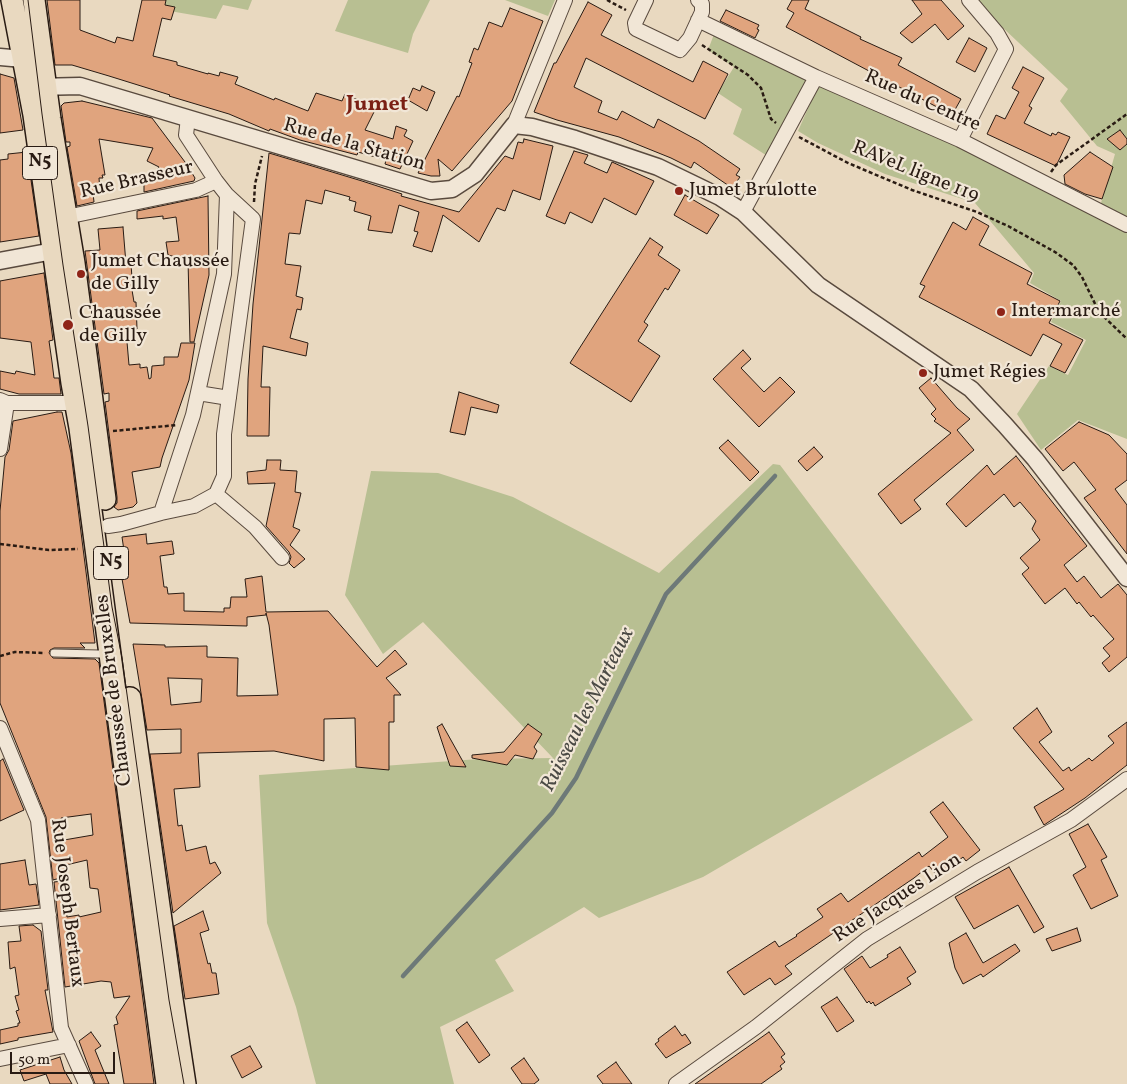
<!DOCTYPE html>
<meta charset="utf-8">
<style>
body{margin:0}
#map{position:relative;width:1127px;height:1084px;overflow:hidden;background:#e9d9c0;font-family:Vollkorn,serif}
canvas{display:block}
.scale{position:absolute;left:10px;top:1052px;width:105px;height:22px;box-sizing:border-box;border:2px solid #291b13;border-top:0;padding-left:6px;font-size:15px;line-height:18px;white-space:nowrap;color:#291b13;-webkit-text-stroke:4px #f1e6d6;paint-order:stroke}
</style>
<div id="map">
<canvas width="1127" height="1084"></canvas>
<div class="scale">50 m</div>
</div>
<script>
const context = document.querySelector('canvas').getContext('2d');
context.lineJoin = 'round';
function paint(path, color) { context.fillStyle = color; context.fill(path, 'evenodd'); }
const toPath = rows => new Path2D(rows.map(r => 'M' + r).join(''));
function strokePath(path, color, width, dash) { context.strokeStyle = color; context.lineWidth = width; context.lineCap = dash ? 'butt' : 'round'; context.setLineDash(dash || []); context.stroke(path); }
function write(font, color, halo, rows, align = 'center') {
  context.font = font + ' Vollkorn,serif'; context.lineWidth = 4.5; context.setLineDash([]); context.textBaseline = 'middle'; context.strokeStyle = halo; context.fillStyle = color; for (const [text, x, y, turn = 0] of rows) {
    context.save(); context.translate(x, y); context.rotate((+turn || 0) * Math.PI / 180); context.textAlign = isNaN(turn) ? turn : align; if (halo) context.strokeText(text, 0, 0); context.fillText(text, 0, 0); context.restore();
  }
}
paint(toPath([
 [166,0,252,0,248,10,223,5,216,19,164,10],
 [348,0,430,0,413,34,408,53,335,31],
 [505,0,555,0,548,16],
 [976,0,1127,0,1127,439,1078,420,1041,450,1017,414,1049,366,1068,375,1086,340,1051,322,1061,301,1030,283,1034,273,975,203,885,174,818,143,798,131,821,79,1099,210,1115,154,1097,146,1060,101,1068,89,1001,26],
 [716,29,816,77,772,159,733,134,742,109,718,93,734,67,708,50],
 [773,464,780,465,973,720,703,877,599,918,584,907,495,960,514,991,440,1027,454,1084,316,1084,296,1007,267,923,259,775,479,759,553,758,423,622,383,654,345,595,371,471,438,473,513,497,659,573]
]), '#b8bf92');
strokePath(toPath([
 [403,976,552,813,576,778,666,594,775,476]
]), '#6d7978', 4.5);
const building = toPath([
 [47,0,80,0,80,30,115,43,117,37,133,41,142,0,166,0,165,5,175,7,171,20,162,18,153,56,177,62,177,65,208,74,208,73,219,76,220,72,238,77,235,84,274,100,275,98,308,111,316,93,342,101,345,94,376,108,365,130,393,139,396,126,407,130,404,136,413,141,400,169,385,164,386,160,358,152,357,155,300,140,270,129,269,131,229,114,169,96,170,95,109,76,72,65,55,65,47,0],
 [792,0,809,0,805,9,861,37,860,39,902,58,898,65,961,99,952,115,786,27,794,13,787,9,792,0],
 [912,0,941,0,964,26,948,40,935,24,912,43,900,33,922,14,912,0],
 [588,2,612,15,601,35,693,82,703,61,728,74,705,119,586,58,574,87,602,101,598,112,617,120,622,111,654,128,658,119,699,141,740,169,736,175,740,177,732,188,694,162,691,168,671,158,619,137,557,120,534,112,554,63,556,63,588,2],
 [510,8,543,21,512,101,452,171,438,159,440,176,431,176,418,173,457,96,459,97,472,63,469,62,474,48,478,50,489,22,502,27,510,8],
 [726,10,759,25,757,29,759,30,755,38,720,21,726,10],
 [969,38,987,48,975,72,956,62,969,38],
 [1023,67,1044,78,1029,106,1032,108,1024,123,1051,136,1052,133,1056,135,1058,132,1070,137,1056,166,987,134,996,115,1005,119,1019,92,1012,88,1023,67],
 [0,74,14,78,23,130,0,133,0,74],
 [422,86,435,92,427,111,408,100,413,88,420,91,422,86],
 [82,101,152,118,185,162,195,178,194,181,144,192,144,182,149,181,159,167,147,161,153,148,99,139,105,175,102,175,103,178,99,178,100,192,93,193,94,202,77,206,67,147,70,146,70,142,66,142,61,106,64,103,82,101],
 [1120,130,1127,139,1127,144,1120,150,1107,139,1120,130],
 [524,139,553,146,540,200,513,190,505,211,497,208,479,242,443,215,432,252,413,246,418,232,414,231,419,212,399,205,392,233,368,230,371,216,354,211,356,202,349,200,350,197,325,190,322,204,306,200,300,234,289,233,285,264,301,266,296,296,303,298,301,310,297,309,290,338,308,343,306,356,263,346,261,387,270,387,269,436,247,436,248,379,253,304,269,153,362,181,402,194,401,196,459,212,505,156,513,159,518,142,523,143,524,139],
 [574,151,588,155,584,163,607,173,612,162,654,181,636,215,604,198,592,223,570,212,565,224,546,216,574,151],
 [27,152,39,236,0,242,0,160,8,159,8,154,27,152],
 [1090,152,1113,167,1102,199,1085,194,1065,184,1064,175,1090,152],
 [685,195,719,215,707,234,674,215,685,195],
 [208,196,209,275,194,342,190,342,188,260,168,255,166,242,179,241,176,217,163,219,163,216,137,219,137,211,208,196],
 [973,217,989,226,979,245,1032,273,1027,284,1060,301,1049,323,1083,340,1065,373,1050,366,1062,344,1043,334,1031,356,919,297,925,286,920,284,953,222,966,230,973,217],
 [123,227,126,264,131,264,132,278,130,278,134,302,136,302,137,329,128,329,129,342,127,342,129,365,140,364,140,368,147,367,149,379,151,378,152,366,164,365,164,357,178,357,181,343,195,343,189,380,162,458,160,467,132,472,137,503,133,507,118,510,114,507,117,503,117,497,105,402,109,401,109,393,104,394,85,251,100,250,98,229,123,227],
 [650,238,663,247,658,255,680,270,668,290,665,288,644,322,648,325,638,341,660,356,631,402,570,363,650,238],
 [44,273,53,340,49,341,52,362,54,378,59,378,61,394,19,394,0,389,0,371,15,374,16,371,35,375,31,342,0,338,0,281,44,273],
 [743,350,751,359,741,368,764,392,780,377,795,392,759,427,713,379,743,350],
 [931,378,957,408,970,419,957,430,974,450,914,500,921,509,901,524,878,494,951,433,934,421,936,419,931,414,936,409,919,388,931,378],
 [459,392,499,405,497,413,471,407,465,435,450,432,459,392],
 [57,412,62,412,71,453,95,643,80,643,85,648,54,648,50,650,49,653,53,658,95,659,99,663,154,1084,124,1084,114,1025,118,1024,116,1017,130,996,114,998,111,982,101,981,65,987,54,882,63,881,67,917,79,915,79,917,101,912,98,889,90,888,87,860,66,865,67,876,53,880,46,817,0,703,0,511,5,457,9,450,13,421,57,412],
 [91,814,93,835,64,840,61,818,91,814],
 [1079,422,1109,435,1127,454,1127,480,1115,489,1127,505,1127,554,1084,498,1096,490,1074,462,1063,471,1045,449,1079,422],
 [728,440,759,472,750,481,719,448,728,440],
 [814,447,823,457,807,471,798,461,814,447],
 [1016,456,1087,546,1064,565,1077,582,1084,576,1101,598,1118,584,1127,595,1127,657,1109,672,1102,663,1110,656,1103,648,1114,639,1093,615,1091,617,1079,602,1077,604,1065,588,1045,604,1022,574,1029,568,1020,558,1040,540,1032,529,1036,521,1020,502,1014,507,1004,494,966,527,946,504,987,465,994,475,1016,456],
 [267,460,281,460,280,470,297,471,295,492,301,493,293,527,300,530,290,545,305,559,294,568,289,563,291,557,289,552,266,526,275,483,248,484,247,472,266,470,267,460],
 [146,534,147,544,172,541,174,554,160,556,164,587,167,587,168,594,184,593,184,611,224,612,224,608,230,608,231,597,247,597,245,579,262,576,266,612,328,611,377,667,395,650,407,664,386,678,401,695,394,695,394,722,389,722,389,770,356,767,355,718,324,719,324,761,274,751,198,753,200,787,174,789,178,826,182,825,186,851,206,846,210,864,215,862,221,873,173,913,150,754,181,753,181,729,147,730,133,644,165,645,165,647,207,646,207,657,238,658,237,696,278,695,269,625,266,613,266,615,247,617,247,626,130,623,122,579,128,578,122,537,146,534],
 [168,678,202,679,201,702,171,705,168,678],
 [1037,708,1052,732,1039,742,1063,771,1069,767,1071,771,1089,758,1092,761,1114,743,1108,736,1127,722,1127,765,1085,798,1044,825,1034,807,1064,789,1013,728,1037,708],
 [442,724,466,767,450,766,437,727,442,724],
 [528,724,542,734,534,747,537,751,533,759,515,755,507,765,472,758,472,755,504,752,528,724],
 [3,759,24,810,0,821,0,761,3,759],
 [943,802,980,850,966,861,963,857,938,877,929,866,914,878,785,966,792,974,783,980,775,985,770,978,744,995,727,972,775,941,779,947,797,936,796,935,823,917,817,909,841,893,848,902,919,852,922,857,948,837,930,812,943,802],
 [1088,824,1107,857,1101,860,1118,896,1091,909,1073,875,1086,867,1069,834,1088,824],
 [25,860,29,885,36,884,39,905,0,910,0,864,25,860],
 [1009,867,1044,927,1034,933,1018,905,974,929,955,897,1009,867],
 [203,911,209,930,200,933,208,964,210,963,212,973,216,973,219,994,185,999,174,926,203,911],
 [33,925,41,931,48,990,45,990,53,1032,18,1038,18,1040,0,1044,0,1030,18,1026,18,1023,20,1023,16,1011,19,1010,15,996,19,995,15,967,10,969,8,942,21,941,19,926,33,925],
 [1077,928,1081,941,1052,951,1046,939,1077,928],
 [966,933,983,963,1015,944,1020,951,983,977,981,974,963,984,955,968,949,943,966,933],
 [900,947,916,972,907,978,911,984,875,1006,873,1002,871,1004,869,1001,867,1003,844,969,862,956,870,968,888,957,887,955,900,947],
 [837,997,854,1021,837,1032,821,1007,837,997],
 [467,1022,490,1055,479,1063,456,1030,467,1022],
 [675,1026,682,1036,685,1034,691,1043,666,1058,655,1044,659,1041,658,1039,675,1026],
 [91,1032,101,1046,95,1050,109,1084,95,1084,79,1041,91,1032],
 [769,1032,785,1054,781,1057,785,1062,780,1066,782,1069,761,1084,695,1084,769,1032],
 [250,1046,262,1067,242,1078,231,1056,250,1046],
 [60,1057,64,1070,72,1084,50,1084,46,1074,24,1081,20,1070,60,1057],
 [524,1058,539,1080,534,1084,522,1084,511,1068,524,1058],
 [616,1062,620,1068,632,1084,603,1084,597,1076,616,1062]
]);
paint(building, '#e0a47e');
strokePath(building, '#291b13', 1);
const service = toPath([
 [54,653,99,654,107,653]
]);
const minor = toPath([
 [646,0,635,23,636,29,680,50,690,38,702,12,702,4,698,0],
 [698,20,816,77,960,140,1127,225],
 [514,125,565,0],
 [960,140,1006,49,997,33,969,0],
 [743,212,816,77],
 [66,217,196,190,216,181],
 [198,393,229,398],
 [0,400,7,403,76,403],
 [0,449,7,403],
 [216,494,224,476,224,434,253,219,227,195],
 [161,513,194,506,216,494,255,527,282,558],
 [108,526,121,524,161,513,193,415,224,274,227,195,216,181,186,135,188,118],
 [0,728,38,820,61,1028,86,1084],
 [0,919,49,915],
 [0,1059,69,1045],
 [676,1084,756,1027,867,939,977,872,1071,820,1127,779]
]);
const tertiary = toPath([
 [0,57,23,59],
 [36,87,80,86,431,191,452,189,475,174,514,125,532,127,575,139,658,167,720,197,743,212,818,285,971,389,1005,425,1035,459,1127,578],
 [0,261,64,249]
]);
const primary = toPath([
 [12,0,34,115,72,383,80,428,167,1084],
 [34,0,50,119,74,263,105,499],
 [130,698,172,999,185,1084]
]);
strokePath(service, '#594a3e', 9);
strokePath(minor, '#594a3e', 16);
strokePath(tertiary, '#594a3e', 19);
strokePath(primary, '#291b13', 24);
strokePath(toPath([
 [607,0,626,10],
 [702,45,748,75,761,88,771,119,776,123],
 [799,137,848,163,912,190,977,212,1008,226,1055,252,1073,265,1082,277,1099,312,1127,339],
 [1051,172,1056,165,1127,114],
 [254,202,255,184,262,156],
 [113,431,177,425],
 [0,544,49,550,78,549],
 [0,656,15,652,45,653]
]), '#291b13', 2.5, [4, 2.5]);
strokePath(service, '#f1e6d6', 7);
strokePath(minor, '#f1e6d6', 14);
strokePath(tertiary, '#f1e6d6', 16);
strokePath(primary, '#e9d9c0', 21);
strokePath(toPath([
 [28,0,42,114,63,265,88,426,112,607,122,658,169,1000,184,1084]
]), '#291b13', 1);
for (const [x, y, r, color] of [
 [679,191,5,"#8f2418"],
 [81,274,5,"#8f2418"],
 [1001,312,5,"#8f2418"],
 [68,325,6,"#8f2418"],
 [923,373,5,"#8f2418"]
]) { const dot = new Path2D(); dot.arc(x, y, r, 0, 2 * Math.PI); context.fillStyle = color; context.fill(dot); strokePath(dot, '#f1e6d6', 2); }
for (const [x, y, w] of [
 [40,163,35],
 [111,563,35]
]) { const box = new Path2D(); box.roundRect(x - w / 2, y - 16.5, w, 33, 4); context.fillStyle = '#f1e6d6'; context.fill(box); strokePath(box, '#291b13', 1); }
write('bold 19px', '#291b13', null, [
 ["N5",40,163],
 ["N5",111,563]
]);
write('20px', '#291b13', '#f1e6d6', [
 ["Rue du Centre",922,102,24],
 ["Rue de la Station",354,146,16],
 ["RAVeL ligne 119",915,173,22],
 ["Rue Brasseur",137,181,-13],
 ["Chaussée de Bruxelles",115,690,-97],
 ["Rue Jacques Lion",898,899,-33],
 ["Rue Joseph Bertaux",66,903,83]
]);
write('20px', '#291b13', '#f1e6d6', [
 ["Jumet Brulotte",689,191],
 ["Jumet Chaussée",91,262],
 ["de Gilly",91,285],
 ["Intermarché",1011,312],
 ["Chaussée",79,314],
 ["de Gilly",79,337],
 ["Jumet Régies",933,373]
], 'left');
write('italic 21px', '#4b4a45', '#f1e6d6', [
 ["Ruisseau les Marteaux",589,710,-63]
]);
write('bold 22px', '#7a1f14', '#f1e6d6', [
 ["Jumet",377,106]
]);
</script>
